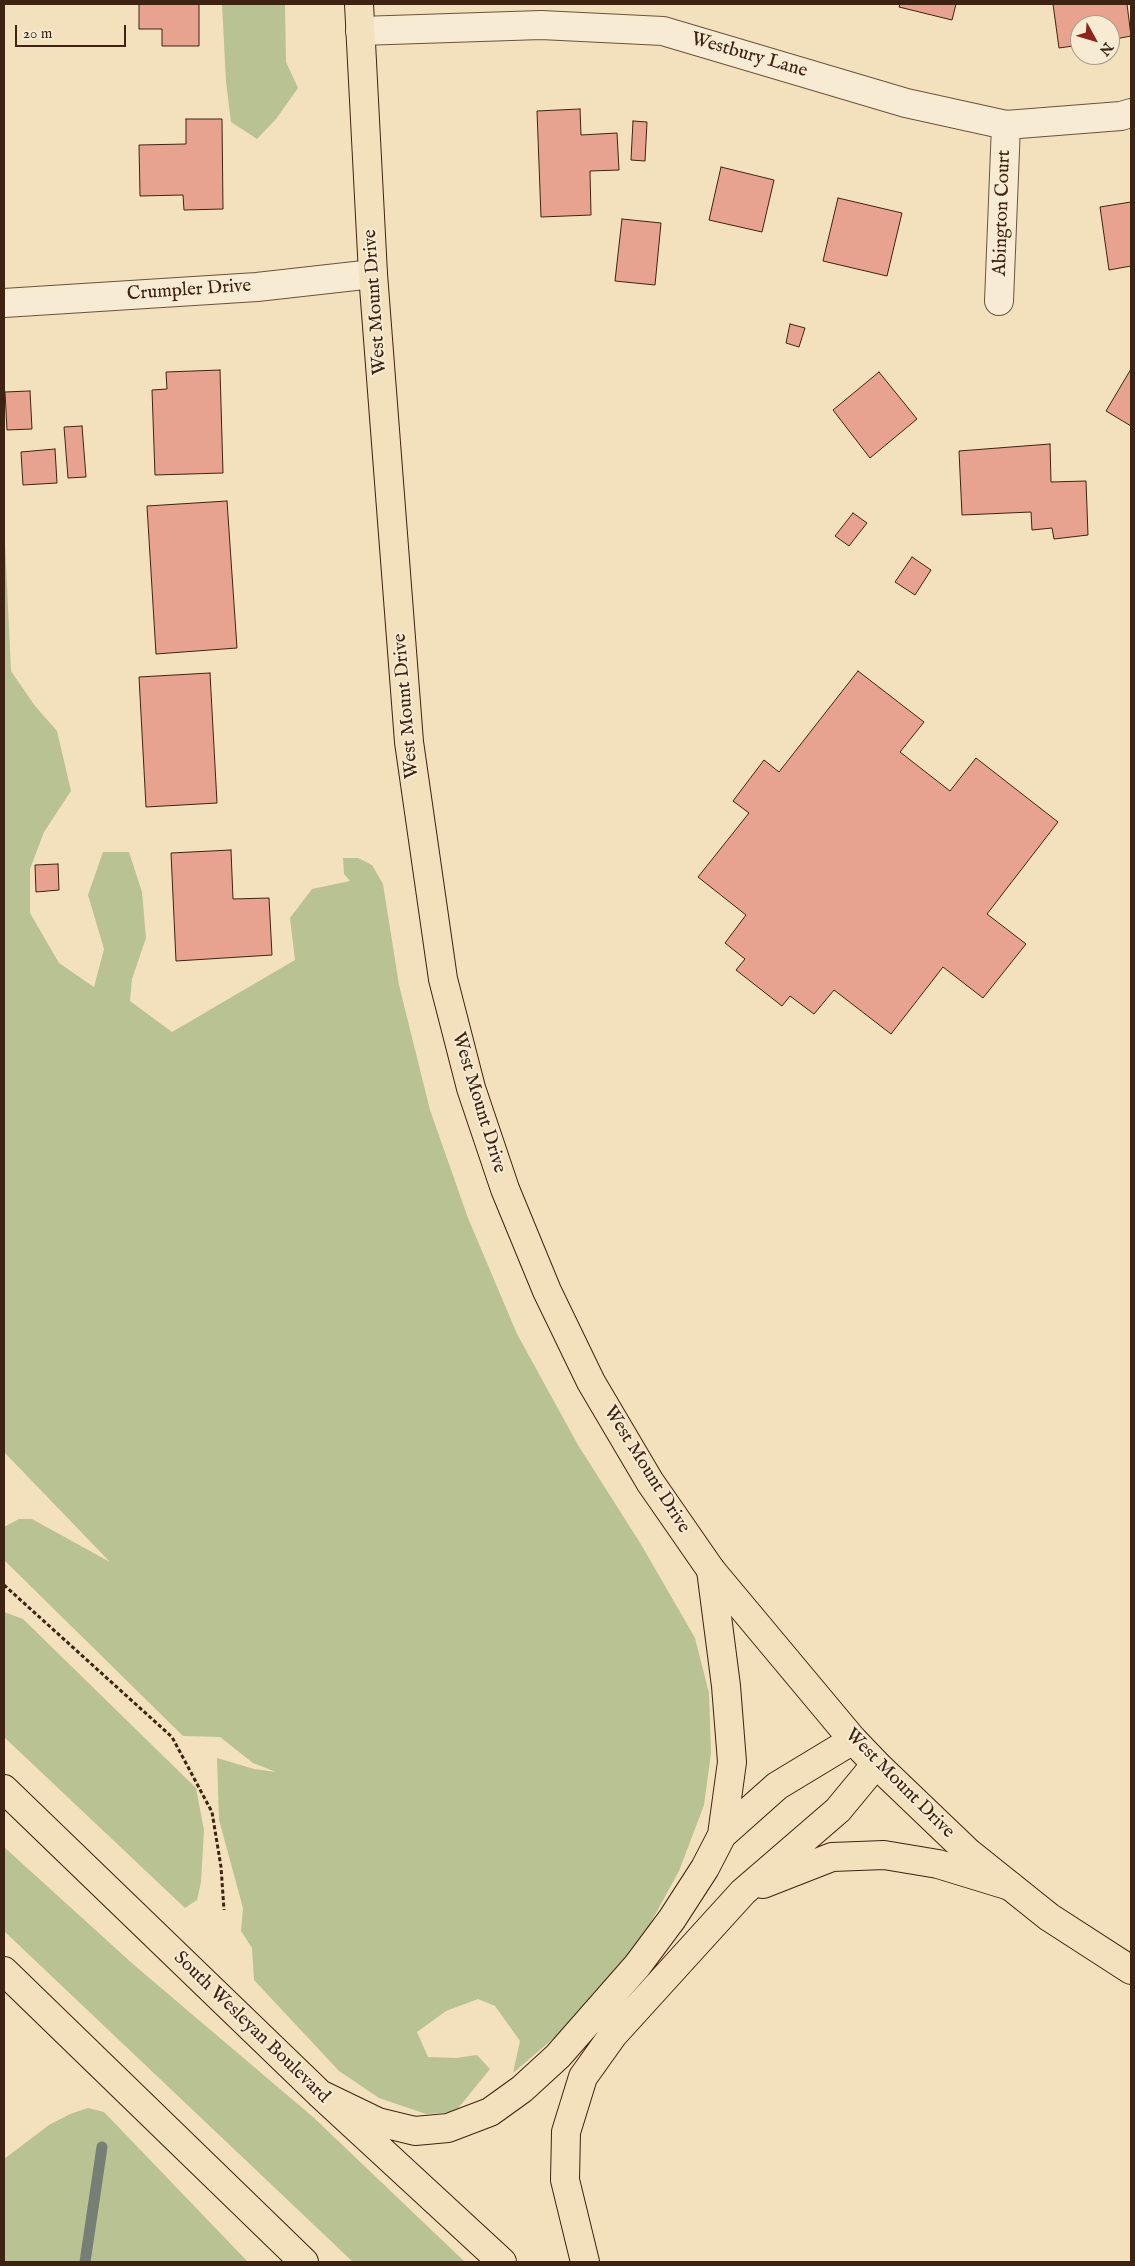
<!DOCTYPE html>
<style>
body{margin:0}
#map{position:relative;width:1135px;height:2266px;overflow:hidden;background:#f3e0bd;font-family:"IM FELL English",serif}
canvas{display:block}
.frame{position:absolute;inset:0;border:5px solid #3e2310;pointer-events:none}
.north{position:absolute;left:1070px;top:15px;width:50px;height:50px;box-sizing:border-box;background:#f7ebd4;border:1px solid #ad9b86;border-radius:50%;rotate:129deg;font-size:14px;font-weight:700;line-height:20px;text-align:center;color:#3e2310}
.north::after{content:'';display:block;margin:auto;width:18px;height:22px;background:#8f2418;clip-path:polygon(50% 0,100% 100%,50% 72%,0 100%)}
.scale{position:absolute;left:15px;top:25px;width:111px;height:22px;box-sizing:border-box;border:2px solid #3e2310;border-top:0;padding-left:6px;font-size:15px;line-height:18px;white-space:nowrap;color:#3e2310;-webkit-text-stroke:4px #f7ebd4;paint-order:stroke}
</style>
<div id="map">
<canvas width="1135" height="2266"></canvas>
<div class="frame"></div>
<div class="north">N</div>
<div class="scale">20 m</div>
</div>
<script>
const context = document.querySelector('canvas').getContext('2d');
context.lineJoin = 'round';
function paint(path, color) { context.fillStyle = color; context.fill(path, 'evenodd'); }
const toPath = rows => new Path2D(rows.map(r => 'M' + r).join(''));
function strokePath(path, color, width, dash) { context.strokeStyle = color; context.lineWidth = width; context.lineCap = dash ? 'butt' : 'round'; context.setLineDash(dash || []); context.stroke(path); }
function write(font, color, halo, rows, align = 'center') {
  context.font = font + ' "IM FELL English",serif'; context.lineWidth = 4; context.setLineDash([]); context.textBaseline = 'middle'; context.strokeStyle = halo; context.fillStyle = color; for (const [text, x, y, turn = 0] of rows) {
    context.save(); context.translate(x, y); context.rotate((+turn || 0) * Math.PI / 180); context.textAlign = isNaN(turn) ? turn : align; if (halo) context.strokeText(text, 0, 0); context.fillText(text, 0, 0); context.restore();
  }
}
paint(toPath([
 [222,4,285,4,286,62,298,88,276,119,257,139,231,122,226,82],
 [4,522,11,671,35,706,57,731,71,791,44,832,30,869,30,913,59,963,94,987,104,949,88,895,103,852,129,852,142,892,146,938,132,979,130,1001,172,1032,295,960,290,918,312,889,350,881,344,874,343,858,358,858,372,865,383,884,399,985,430,1110,468,1218,517,1334,578,1445,642,1546,695,1638,709,1693,711,1753,704,1805,679,1871,645,1933,609,1979,569,2025,513,2073,520,2041,495,2006,478,1999,446,2011,417,2032,428,2057,456,2058,477,2055,490,2069,455,2112,426,2114,379,2098,339,2071,254,1980,252,1948,241,1931,243,1908,219,1820,217,1758,254,1769,276,1772,253,1763,220,1737,183,1736,4,1560,4,1527,19,1519,32,1519,110,1562,4,1452],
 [4,1612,23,1619,196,1788,204,1830,201,1882,197,1900,185,1908,4,1737],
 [4,1847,134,1965,313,2117,465,2262,353,2262,4,1931],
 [88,2108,104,2112,248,2262,4,2262,4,2159,49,2125,70,2114]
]), '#b9c292');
strokePath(toPath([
 [85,2262,102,2147]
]), '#777e75', 11);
const building = toPath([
 [139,4,199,4,199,46,162,46,162,29,139,29,139,4],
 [900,4,956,4,952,20,899,7,900,4],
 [1053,4,1127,4,1131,36,1110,40,1110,25,1080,25,1080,45,1059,48,1053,4],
 [580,109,581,135,617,133,619,170,590,171,591,215,541,217,537,111,580,109],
 [186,119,222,119,223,209,184,210,183,195,140,196,139,145,186,144,186,119],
 [633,121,647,122,645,161,631,160,633,121],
 [721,167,774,180,762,232,709,220,721,167],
 [838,198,902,213,887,276,823,261,838,198],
 [1131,202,1131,266,1109,270,1100,207,1131,202],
 [622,219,661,223,655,285,615,281,622,219],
 [790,324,805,328,799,347,786,343,790,324],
 [1131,369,1131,426,1106,411,1131,369],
 [220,370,223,473,155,475,152,390,167,389,166,372,220,370],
 [879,372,917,419,870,458,833,410,879,372],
 [30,391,32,429,7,430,5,392,30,391],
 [82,426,86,477,68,478,64,427,82,426],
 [1050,444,1051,482,1086,481,1088,535,1054,539,1052,528,1032,530,1031,512,962,515,959,451,1050,444],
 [55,449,57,483,23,485,21,452,55,449],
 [227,501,237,648,156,654,147,506,227,501],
 [853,513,867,523,849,546,835,536,853,513],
 [912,557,931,570,915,595,895,582,912,557],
 [858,671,924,722,900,752,950,791,976,758,1058,822,987,914,1026,944,983,998,943,967,891,1034,834,990,814,1014,790,996,782,1006,736,970,745,959,725,943,746,915,698,877,749,813,733,801,764,760,779,772,858,671],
 [210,673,217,803,146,807,139,677,210,673],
 [231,850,233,899,269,898,272,955,176,961,171,853,231,850],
 [58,864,59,890,36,892,35,865,58,864]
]);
paint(building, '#e8a290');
strokePath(building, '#3e2310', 1);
const minor = toPath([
 [360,31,541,25,663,31,906,103,1006,125,1121,116,1131,113],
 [999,301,1006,125],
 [4,303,257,287,373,274]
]);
const major = toPath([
 [359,4,373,274,409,742,443,979,471,1088,505,1189,547,1291,591,1382,650,1482,711,1570,853,1740,876,1764,969,1853,1049,1917,1131,1970]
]);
const highway = toPath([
 [711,1570,726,1686,732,1762,722,1835],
 [4,1789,320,2094,502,2262],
 [763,1884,832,1857,884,1855,938,1864,1010,1886],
 [4,1971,304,2262],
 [320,2094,378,2122,415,2131,448,2128,490,2112,522,2089,558,2056,637,1966,672,1919,705,1868,722,1835,777,1786,853,1740],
 [585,2262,565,2180,566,2132,583,2077,613,2035,743,1892,838,1810,876,1764]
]);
strokePath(minor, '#6b523b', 30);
strokePath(major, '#3e2310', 30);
strokePath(highway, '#3e2310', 30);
strokePath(toPath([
 [4,1585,172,1737,212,1812,221,1867,224,1910]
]), '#3e2310', 3, [4, 2.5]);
strokePath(minor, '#f7ebd4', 28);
strokePath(major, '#f3e0bd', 28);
strokePath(highway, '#f3e0bd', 28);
write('19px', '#3e2310', '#f7ebd4', [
 ["Westbury Lane",749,56,16],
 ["Abington Court",1003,213,-88],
 ["Crumpler Drive",189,291,-4],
 ["West Mount Drive",376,302,-94],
 ["West Mount Drive",407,706,-95],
 ["West Mount Drive",478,1103,73],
 ["West Mount Drive",646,1470,58],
 ["West Mount Drive",899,1784,45],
 ["South Wesleyan Boulevard",251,2028,44]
]);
</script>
